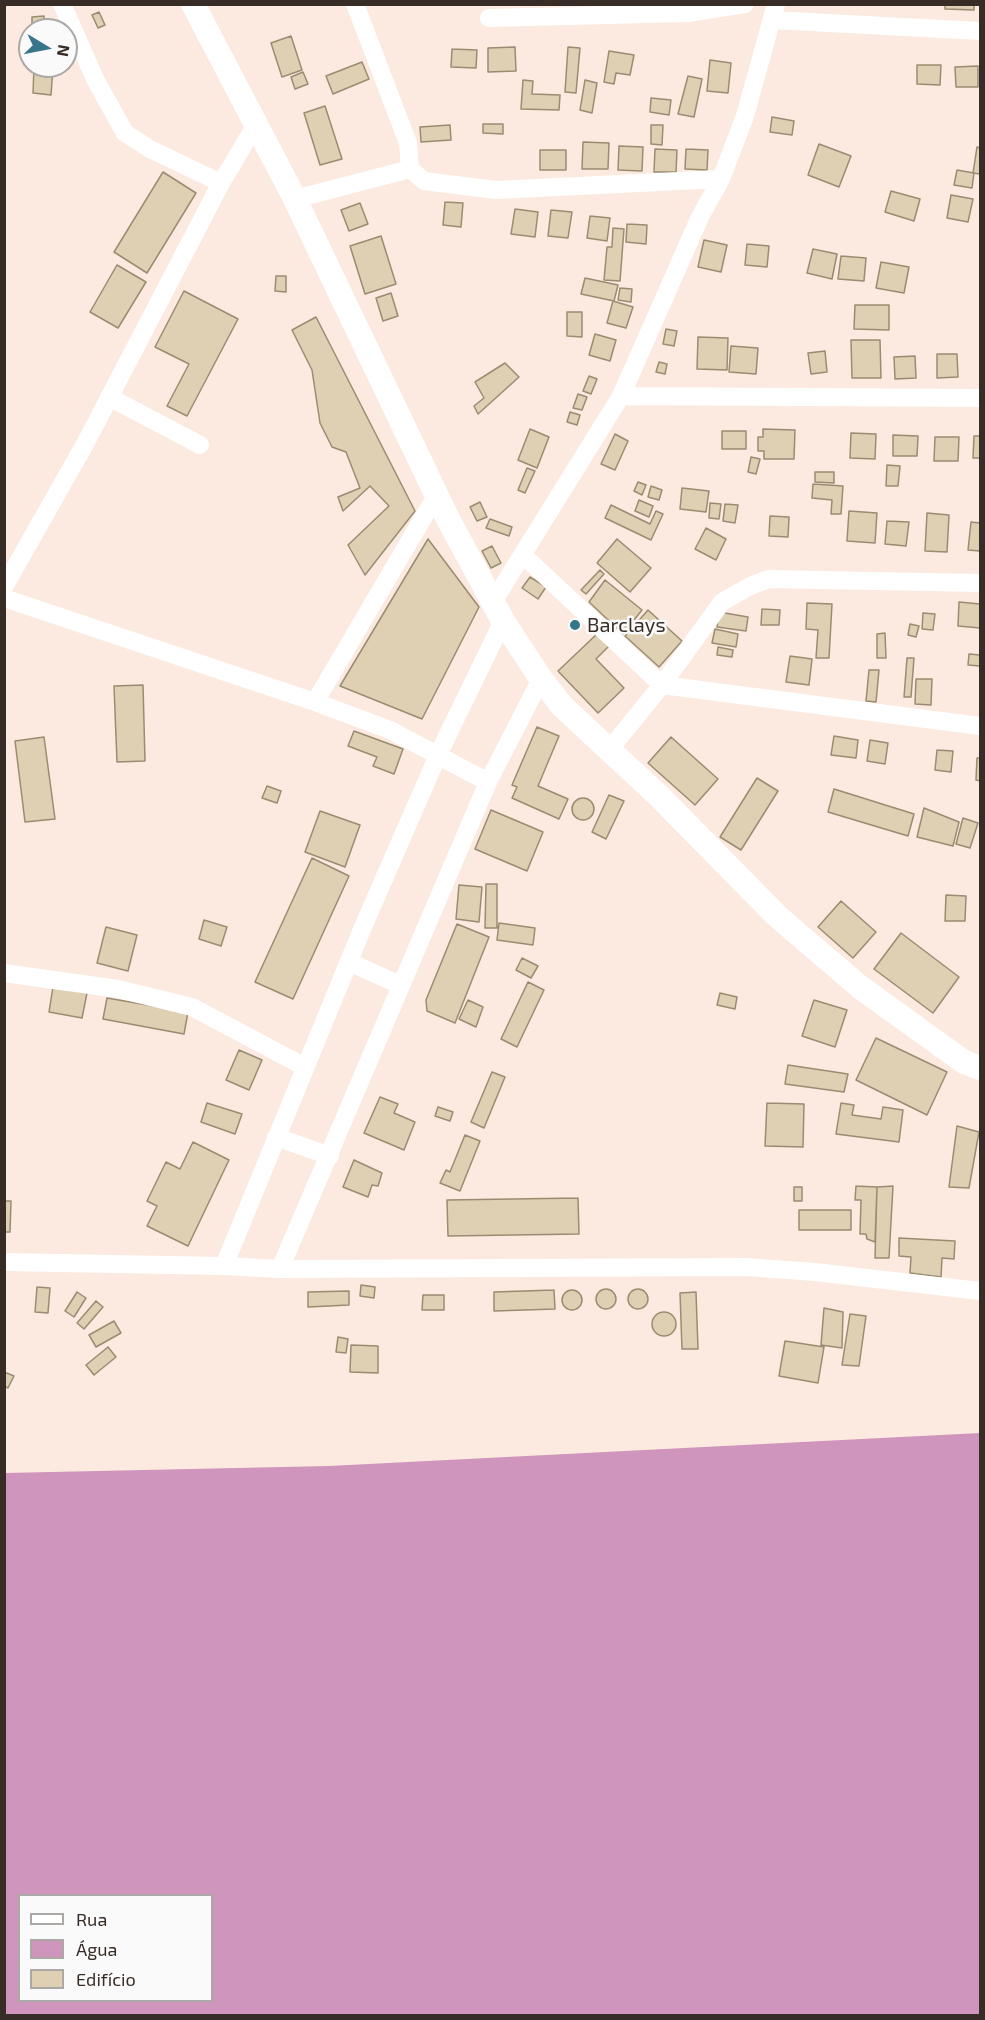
<!DOCTYPE html>
<meta charset="utf-8">
<style>
body{margin:0}
#map{position:relative;width:985px;height:2020px;overflow:hidden;background:#fce9df;font-family:"Exo 2",sans-serif}
canvas{display:block}
.frame{position:absolute;inset:0;border:6px solid #382c26;pointer-events:none}
.legend{position:absolute;left:18px;top:1894px;width:195px;height:108px;box-sizing:border-box;background:#fafafa;border:2px solid #aca8a5;margin:0;padding:8px 10px;list-style:none;font-size:18px;color:#382c26}
.legend li{display:flex;align-items:center;gap:12px;height:30px}
.legend b{width:30px;border:2px solid #aca8a5}
.north{position:absolute;left:18px;top:18px;width:60px;height:60px;box-sizing:border-box;background:#fafafa;border:2px solid #aca8a5;border-radius:50%;rotate:100deg;font-size:16px;font-weight:700;line-height:24px;text-align:center;color:#382c26}
.north::after{content:'';display:block;margin:auto;width:21px;height:27px;background:#37768a;clip-path:polygon(50% 0,100% 100%,50% 72%,0 100%)}
</style>
<div id="map">
<canvas width="985" height="2020"></canvas>
<div class="frame"></div>
<ul class="legend">
<li><b style="height:8px;background:#fff"></b>Rua</li>
<li><b style="height:16px;background:#d095bd"></b>Água</li>
<li><b style="height:16px;background:#dfd0b3"></b>Edifício</li>
</ul>
<div class="north">N</div>
</div>
<script>
const context = document.querySelector('canvas').getContext('2d');
context.lineJoin = 'round';
function paint(path, color) { context.fillStyle = color; context.fill(path, 'evenodd'); }
const toPath = rows => new Path2D(rows.map(r => 'M' + r).join(''));
function strokePath(path, color, width, dash) { context.strokeStyle = color; context.lineWidth = width; context.lineCap = dash ? 'butt' : 'round'; context.setLineDash(dash || []); context.stroke(path); }
function write(font, color, halo, rows, align = 'center') {
  context.font = font + ' "Exo 2",sans-serif'; context.lineWidth = 5; context.setLineDash([]); context.textBaseline = 'middle'; context.strokeStyle = halo; context.fillStyle = color; for (const [text, x, y, turn = 0] of rows) {
    context.save(); context.translate(x, y); context.rotate((+turn || 0) * Math.PI / 180); context.textAlign = isNaN(turn) ? turn : align; if (halo) context.strokeText(text, 0, 0); context.fillText(text, 0, 0); context.restore();
  }
}
paint(toPath([
 [980,1433,980,2015,5,2015,5,1473,329,1466],
 [20,1896,212,1896,212,2000,20,2000]
]), '#d095bd');
const building = toPath([
 [945,4,974,4,974,10,945,9,945,4],
 [99,12,105,25,98,28,92,15,99,12],
 [44,16,44,26,32,26,32,17,44,16],
 [291,36,302,70,282,77,271,43,291,36],
 [515,47,516,71,488,72,488,48,515,47],
 [568,47,580,48,576,93,565,92,568,47],
 [452,49,477,50,476,68,451,67,452,49],
 [609,51,634,55,630,75,616,73,614,84,604,82,609,51],
 [710,60,731,63,728,93,707,91,710,60],
 [362,62,369,79,333,94,326,76,362,62],
 [917,65,941,65,940,85,917,84,917,65],
 [978,66,978,87,956,87,955,67,978,66],
 [34,67,53,68,51,95,33,93,34,67],
 [303,72,308,84,295,89,291,77,303,72],
 [688,76,702,79,694,117,678,114,688,76],
 [523,80,533,81,532,94,560,95,559,110,521,109,523,80],
 [585,80,597,83,592,113,580,110,585,80],
 [651,98,671,100,669,115,650,112,651,98],
 [325,106,342,159,320,165,304,113,325,106],
 [772,117,794,121,792,135,770,132,772,117],
 [483,124,503,124,503,134,483,133,483,124],
 [450,125,451,140,421,142,420,127,450,125],
 [651,125,663,125,662,145,651,144,651,125],
 [583,142,609,143,608,169,582,169,583,142],
 [819,144,851,156,839,187,808,175,819,144],
 [619,146,643,147,642,171,618,170,619,146],
 [977,147,980,148,980,174,973,173,977,147],
 [655,149,677,150,676,172,654,172,655,149],
 [686,149,708,150,707,170,685,169,686,149],
 [540,150,566,150,566,170,540,170,540,150],
 [957,170,974,173,972,188,954,185,957,170],
 [163,172,196,193,147,273,114,252,163,172],
 [891,191,920,199,914,221,885,212,891,191],
 [951,195,973,199,968,222,947,218,951,195],
 [445,202,463,203,461,227,443,225,445,202],
 [360,203,368,224,349,231,341,210,360,203],
 [515,209,538,212,535,237,511,234,515,209],
 [551,210,572,212,568,238,548,236,551,210],
 [590,216,610,218,607,241,587,238,590,216],
 [627,224,647,225,646,244,626,242,627,224],
 [613,228,624,229,620,281,604,280,607,247,612,247,613,228],
 [381,236,396,284,365,294,350,246,381,236],
 [704,240,727,245,721,272,698,267,704,240],
 [747,244,769,246,767,267,745,265,747,244],
 [813,249,837,254,832,279,807,273,813,249],
 [841,256,866,258,864,281,838,279,841,256],
 [881,262,909,267,904,293,876,288,881,262],
 [117,265,146,282,118,328,90,312,117,265],
 [276,276,286,276,286,292,275,291,276,276],
 [585,278,618,285,614,301,581,294,585,278],
 [620,288,632,289,631,302,618,300,620,288],
 [184,291,238,319,187,416,167,406,189,364,155,347,184,291],
 [391,293,398,316,383,321,376,298,391,293],
 [613,301,633,307,626,328,607,323,613,301],
 [855,305,889,305,889,330,854,329,855,305],
 [567,312,582,312,582,337,567,336,567,312],
 [316,317,415,511,365,575,348,545,389,506,370,486,343,511,338,497,360,488,346,452,332,447,320,423,312,370,292,330,316,317],
 [666,329,677,331,674,346,663,344,666,329],
 [595,334,616,340,610,361,589,355,595,334],
 [698,337,728,338,727,370,697,369,698,337],
 [851,340,880,340,881,378,852,378,851,340],
 [731,346,758,348,756,374,729,372,731,346],
 [825,351,827,372,811,374,808,353,825,351],
 [937,354,957,354,958,377,937,378,937,354],
 [915,356,916,378,895,379,894,357,915,356],
 [659,362,667,364,665,374,656,372,659,362],
 [505,363,519,377,478,414,474,406,484,398,475,382,505,363],
 [589,376,597,379,591,394,583,391,589,376],
 [578,394,587,397,582,410,573,408,578,394],
 [570,412,580,415,577,425,567,422,570,412],
 [530,429,549,437,537,468,518,460,530,429],
 [763,429,795,430,794,459,764,459,764,451,758,451,758,437,763,437,763,429],
 [722,431,746,431,746,449,722,449,722,431],
 [851,433,876,434,875,459,850,458,851,433],
 [615,434,628,441,615,470,601,464,615,434],
 [893,435,918,436,917,456,893,456,893,435],
 [974,436,980,436,980,458,973,458,974,436],
 [935,437,959,437,958,461,934,461,935,437],
 [751,457,760,459,756,474,748,472,751,457],
 [887,465,900,466,898,486,886,486,887,465],
 [527,468,535,471,525,493,518,490,527,468],
 [815,472,834,472,834,483,815,482,815,472],
 [638,482,646,485,642,495,634,491,638,482],
 [813,484,843,486,841,514,831,514,832,500,812,498,813,484],
 [651,486,662,490,659,500,648,497,651,486],
 [682,488,709,491,706,512,680,509,682,488],
 [639,500,653,506,649,517,635,511,639,500],
 [480,502,487,517,477,521,470,507,480,502],
 [710,503,721,504,719,519,709,518,710,503],
 [725,504,738,505,735,523,723,521,725,504],
 [611,505,650,524,656,511,663,514,651,540,605,518,611,505],
 [849,511,877,513,875,543,847,541,849,511],
 [927,513,949,515,947,552,925,551,927,513],
 [770,516,789,517,788,537,769,536,770,516],
 [490,519,512,527,509,536,486,528,490,519],
 [887,521,909,522,906,546,885,544,887,521],
 [971,522,980,523,980,551,968,550,971,522],
 [706,528,726,539,716,560,695,549,706,528],
 [428,539,479,607,422,719,340,686,428,539],
 [617,539,651,568,630,592,597,563,617,539],
 [492,546,501,563,491,568,482,551,492,546],
 [600,570,604,574,586,594,581,590,600,570],
 [530,577,546,587,538,599,522,588,530,577],
 [605,580,642,610,623,634,589,602,605,580],
 [959,602,980,604,980,628,958,626,959,602],
 [807,603,832,604,829,658,816,658,818,630,806,629,807,603],
 [762,609,780,610,779,625,761,625,762,609],
 [648,610,682,641,659,667,625,636,648,610],
 [719,612,748,617,746,631,717,627,719,612],
 [923,613,935,614,933,630,922,629,923,613],
 [910,624,919,626,916,637,908,635,910,624],
 [715,629,738,634,736,647,712,643,715,629],
 [598,633,610,645,596,659,624,688,598,713,558,671,598,633],
 [885,633,886,658,877,658,877,634,885,633],
 [718,647,733,650,732,657,717,655,718,647],
 [969,654,980,655,980,666,968,665,969,654],
 [790,656,812,659,809,685,786,682,790,656],
 [907,658,914,658,911,697,904,697,907,658],
 [869,670,879,670,876,702,866,701,869,670],
 [916,679,932,679,931,705,915,704,916,679],
 [143,685,145,761,117,762,114,686,143,685],
 [537,727,559,736,538,786,568,799,559,819,512,798,517,787,512,785,537,727],
 [354,731,403,749,394,774,373,766,377,757,348,746,354,731],
 [834,736,858,740,856,758,831,755,834,736],
 [44,737,55,819,25,822,15,741,44,737],
 [671,737,718,779,695,805,648,763,671,737],
 [870,740,888,743,885,764,867,761,870,740],
 [937,750,953,751,951,772,935,770,937,750],
 [977,758,980,758,980,781,976,780,977,758],
 [757,778,778,791,741,850,720,837,757,778],
 [267,786,281,791,277,803,262,798,267,786],
 [834,789,914,814,908,836,828,812,834,789],
 [609,795,624,801,606,839,592,832,609,795],
 '572 809a11 11 0 1 1 22 0a11 11 0 1 1-22 0Z',
 [924,808,959,822,953,846,917,837,924,808],
 [491,810,543,832,527,871,475,849,491,810],
 [320,811,360,825,345,867,305,852,320,811],
 [963,818,978,823,970,848,956,844,963,818],
 [312,858,349,876,293,999,255,982,312,858],
 [486,884,497,884,497,928,485,928,486,884],
 [459,885,482,887,479,922,456,919,459,885],
 [946,895,966,896,965,921,945,921,946,895],
 [841,901,876,932,853,958,818,927,841,901],
 [204,920,227,927,221,946,199,939,204,920],
 [499,923,535,928,533,945,497,940,499,923],
 [457,924,489,937,455,1023,427,1011,426,1000,457,924],
 [106,927,137,935,128,971,97,963,106,927],
 [901,933,959,977,933,1013,874,969,901,933],
 [522,958,538,966,531,978,516,970,522,958],
 [528,982,544,990,517,1047,501,1039,528,982],
 [53,987,87,993,82,1018,49,1012,53,987],
 [720,993,737,997,735,1009,717,1005,720,993],
 [107,998,188,1012,184,1034,103,1019,107,998],
 [468,1000,483,1007,476,1027,459,1019,468,1000],
 [814,1000,847,1010,835,1047,802,1036,814,1000],
 [876,1038,947,1072,927,1115,856,1080,876,1038],
 [239,1050,262,1060,249,1090,226,1080,239,1050],
 [788,1065,848,1074,844,1092,785,1084,788,1065],
 [492,1072,505,1077,484,1128,471,1122,492,1072],
 [380,1097,398,1104,394,1113,415,1122,404,1150,364,1133,380,1097],
 [207,1103,242,1114,235,1134,201,1122,207,1103],
 [767,1103,804,1104,803,1147,765,1146,767,1103],
 [841,1103,854,1105,852,1115,881,1119,883,1107,903,1110,899,1142,836,1134,841,1103],
 [438,1107,453,1112,450,1121,435,1116,438,1107],
 [957,1126,979,1132,969,1188,949,1187,957,1126],
 [465,1135,480,1141,460,1191,440,1183,446,1170,450,1172,465,1135],
 [193,1142,229,1160,188,1246,147,1226,157,1206,147,1201,166,1162,180,1169,193,1142],
 [354,1160,382,1173,378,1186,372,1185,368,1197,343,1187,354,1160],
 [856,1186,877,1187,875,1242,867,1239,866,1234,860,1234,861,1200,855,1200,856,1186],
 [893,1186,889,1258,875,1258,877,1187,893,1186],
 [794,1187,802,1187,802,1201,794,1201,794,1187],
 [578,1198,579,1234,448,1236,447,1200,578,1198],
 [4,1201,11,1201,10,1232,4,1232,4,1201],
 [799,1210,851,1210,851,1230,799,1230,799,1210],
 [899,1238,955,1241,954,1259,942,1258,941,1277,910,1273,911,1257,899,1256,899,1238],
 [361,1285,375,1287,374,1298,360,1296,361,1285],
 [37,1287,50,1288,48,1313,35,1312,37,1287],
 '628 1299a10 10 0 1 1 20 0a10 10 0 1 1-20 0Z',
 '596 1299a10 10 0 1 1 20 0a10 10 0 1 1-20 0Z',
 [554,1290,555,1309,494,1311,494,1292,554,1290],
 '562 1300a10 10 0 1 1 20 0a10 10 0 1 1-20 0Z',
 [349,1291,349,1305,308,1307,308,1292,349,1291],
 [77,1292,86,1298,74,1317,65,1311,77,1292],
 [696,1292,698,1349,682,1349,680,1293,696,1292],
 [423,1295,444,1295,444,1310,422,1310,423,1295],
 [96,1301,103,1307,84,1329,77,1323,96,1301],
 [824,1308,843,1312,842,1348,821,1345,824,1308],
 '652 1324a12 12 0 1 1 24 0a12 12 0 1 1-24 0Z',
 [850,1314,866,1316,859,1366,842,1365,850,1314],
 [114,1321,121,1333,96,1347,89,1335,114,1321],
 [338,1337,348,1339,346,1353,336,1352,338,1337],
 [785,1341,824,1347,818,1383,779,1376,785,1341],
 [351,1345,378,1346,378,1373,350,1372,351,1345],
 [108,1347,116,1357,94,1375,86,1365,108,1347],
 [4,1372,14,1376,8,1388,4,1386,4,1372]
]);
paint(building, '#dfd0b3');
strokePath(building, '#9a8c71', 1.5);
strokePath(toPath([
 [62,4,96,81,125,133,150,149,221,183],
 [355,4,408,143,410,169,424,181,496,190,721,179],
 [489,18,688,13,745,4],
 [772,20,980,31],
 [295,199,410,169],
 [621,396,980,398],
 [109,397,200,445],
 [524,556,662,685,980,726],
 [4,587,85,444,221,183,255,126],
 [4,598,315,702,390,730,488,782],
 [493,602,621,396,700,217,721,179,745,116,776,4],
 [315,702,436,496],
 [609,750,662,685,722,602,750,586,769,579,980,583],
 [349,962,400,985],
 [4,973,118,989,192,1007,305,1067],
 [276,1137,330,1156],
 [4,1262,224,1266,280,1269,746,1267,815,1272,980,1291],
 [224,1266,363,927,438,755,503,621],
 [280,1269,488,782,541,679]
]), '#fff', 18);
strokePath(toPath([
 [193,4,295,199,447,517,503,621,541,679,562,706,660,797,777,916,860,987,964,1062,980,1068]
]), '#fff', 24);
for (const [x, y, r, color] of [
 [575,625,6,"#37768a"]
]) { const dot = new Path2D(); dot.arc(x, y, r, 0, 2 * Math.PI); context.fillStyle = color; context.fill(dot); strokePath(dot, '#fafafa', 2); }
write('20px', '#382c26', '#fafafa', [
 ["Barclays",587,625]
], 'left');
</script>
